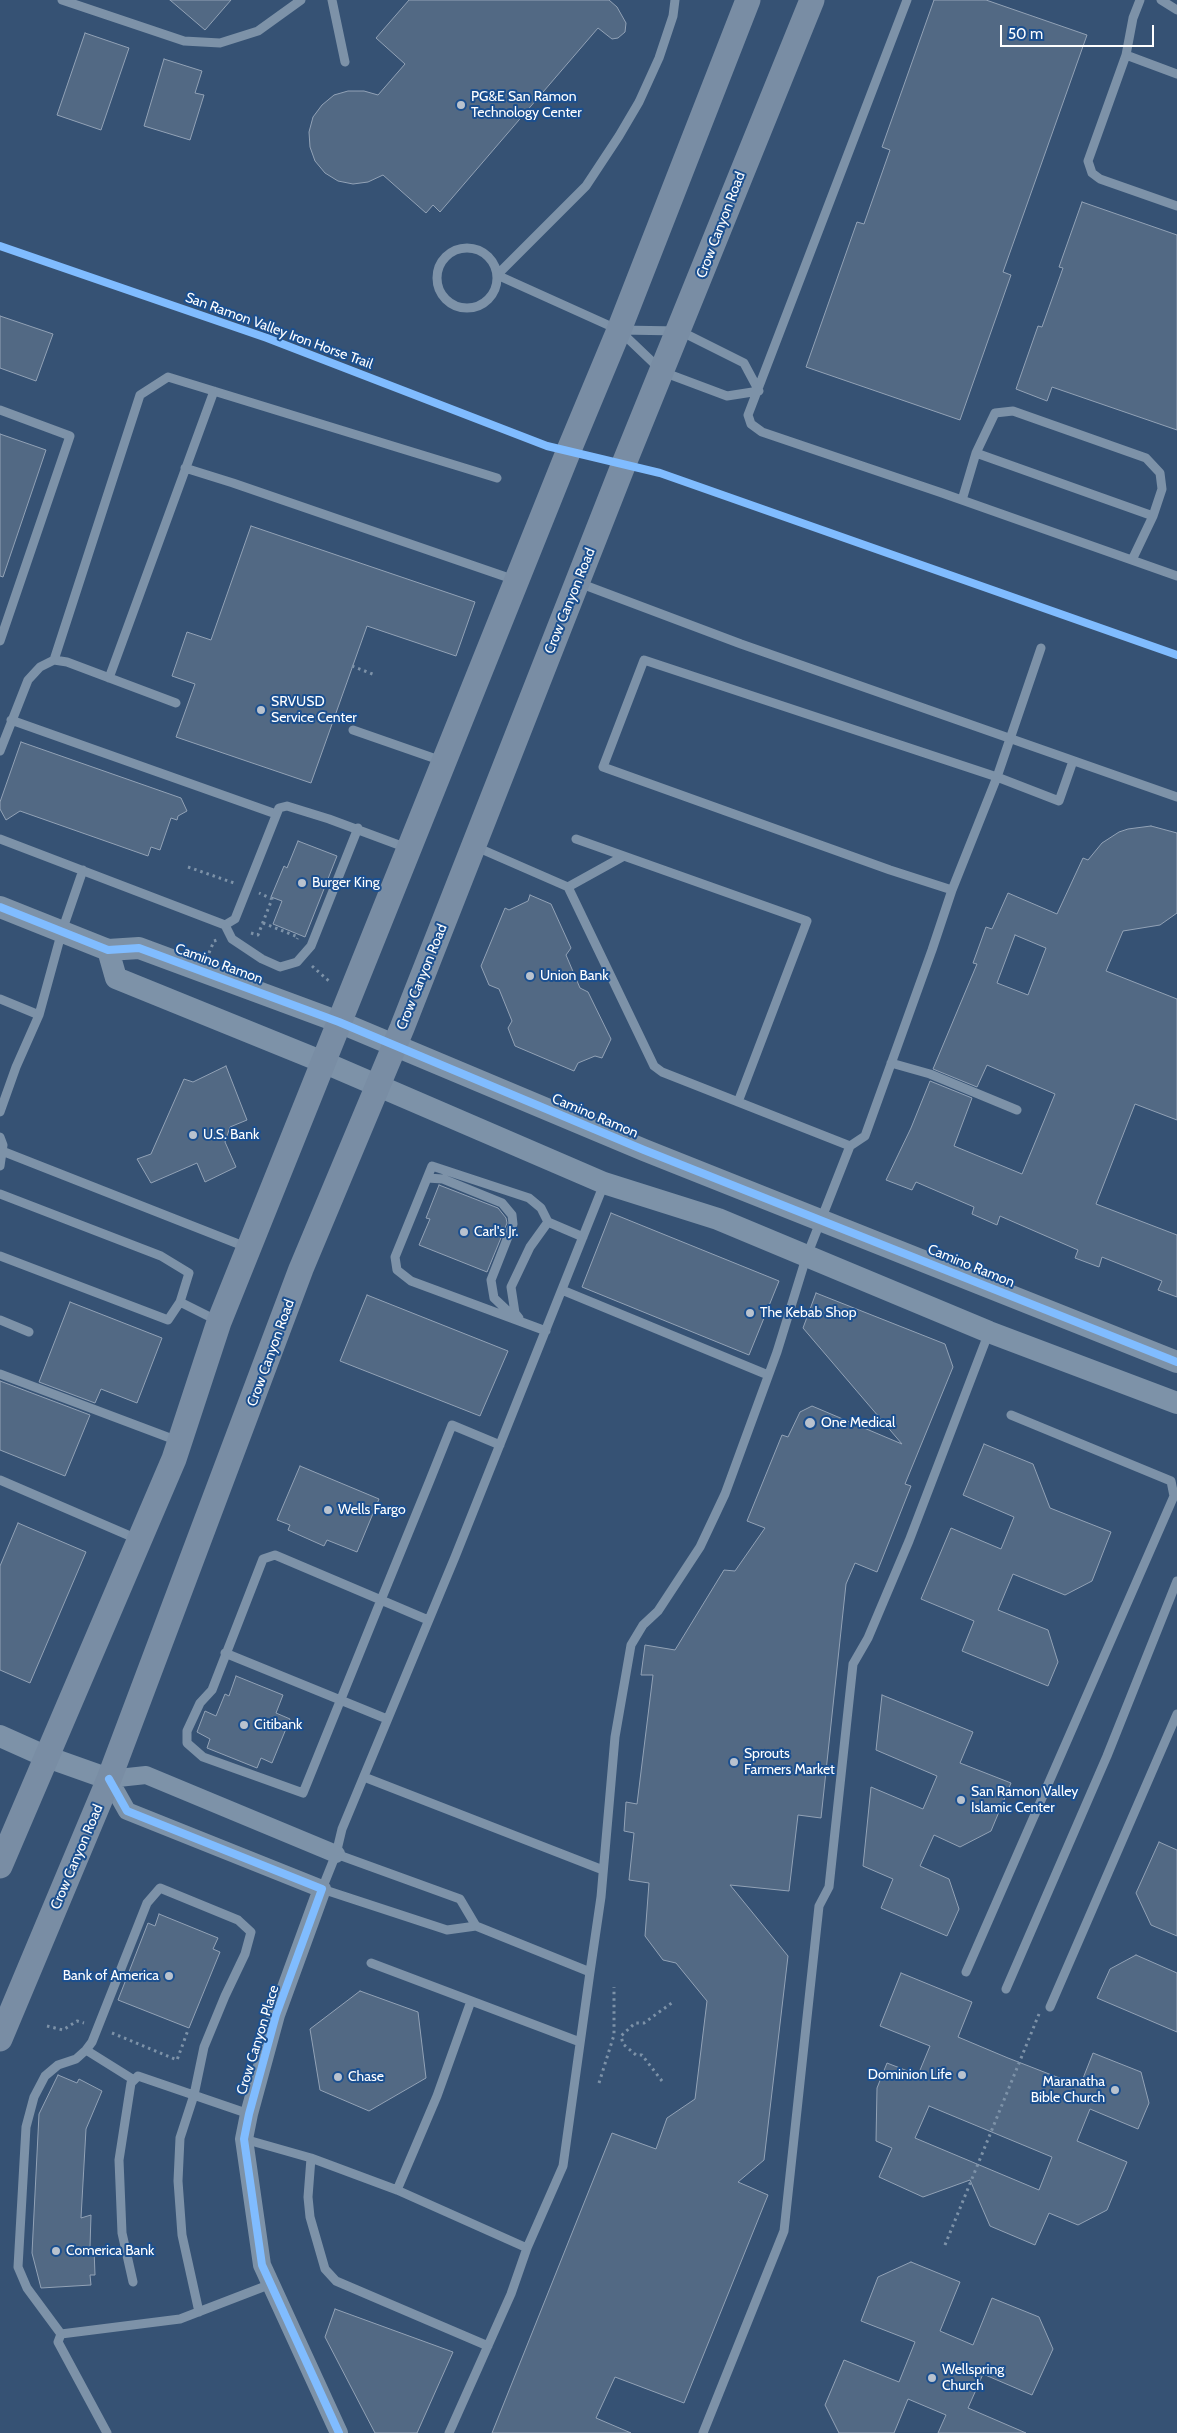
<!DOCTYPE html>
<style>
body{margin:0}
#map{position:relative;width:1177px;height:2433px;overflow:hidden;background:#365274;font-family:Cabin,sans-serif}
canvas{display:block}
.scale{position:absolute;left:1000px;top:25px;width:154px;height:22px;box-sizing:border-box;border:2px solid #fff;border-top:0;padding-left:6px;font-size:15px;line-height:18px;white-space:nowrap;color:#fff;-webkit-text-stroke:4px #1b4f8f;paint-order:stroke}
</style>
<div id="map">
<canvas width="1177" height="2433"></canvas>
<div class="scale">50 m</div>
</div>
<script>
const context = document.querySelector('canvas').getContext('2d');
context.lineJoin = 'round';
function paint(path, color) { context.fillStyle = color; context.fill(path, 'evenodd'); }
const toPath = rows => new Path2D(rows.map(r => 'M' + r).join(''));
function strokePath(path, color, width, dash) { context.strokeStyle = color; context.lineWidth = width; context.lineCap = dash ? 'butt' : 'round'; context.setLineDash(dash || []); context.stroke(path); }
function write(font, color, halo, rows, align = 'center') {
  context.font = font + ' Cabin,sans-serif'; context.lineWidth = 4; context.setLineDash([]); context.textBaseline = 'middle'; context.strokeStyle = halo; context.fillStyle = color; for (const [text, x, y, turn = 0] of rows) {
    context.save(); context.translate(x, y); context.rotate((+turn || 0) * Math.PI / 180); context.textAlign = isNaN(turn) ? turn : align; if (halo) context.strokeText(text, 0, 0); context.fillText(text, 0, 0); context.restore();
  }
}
const building = toPath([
 [170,0,231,0,205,30,170,0],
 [409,0,609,0,617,7,626,23,625,32,618,38,612,39,598,28,440,212,433,205,426,213,383,175,368,182,353,184,338,181,325,173,315,161,310,147,309,132,313,117,322,105,334,95,348,91,364,91,378,95,405,64,376,38,409,0],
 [934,0,986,0,1087,35,1003,272,1011,275,960,420,806,367,857,222,864,224,890,150,882,147,934,0],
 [85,33,129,48,101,130,57,115,85,33],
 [164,59,202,71,195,93,204,95,190,140,144,126,164,59],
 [1082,202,1177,235,1177,430,1052,387,1047,401,1016,389,1038,326,1042,327,1063,268,1059,267,1082,202],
 [0,316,53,334,36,381,0,368,0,316],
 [0,434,46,450,3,577,0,576,0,434],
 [251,526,475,602,456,656,367,626,311,783,176,737,195,684,172,676,187,632,211,640,251,526],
 [21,742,181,798,187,811,178,816,177,820,171,818,160,850,151,847,148,856,20,811,6,820,0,809,0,802,21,742],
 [1151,826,1177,833,1177,913,1160,925,1123,931,1106,971,1177,999,1177,1120,1135,1104,1096,1204,1177,1235,1177,1297,1158,1290,1162,1281,1102,1257,1099,1267,1075,1258,1078,1250,1000,1216,997,1225,972,1214,974,1207,916,1182,912,1190,886,1180,911,1128,930,1081,972,1098,954,1146,1022,1174,1055,1094,987,1065,977,1087,933,1069,977,964,973,963,986,927,992,929,1008,893,1057,914,1083,858,1088,860,1102,843,1119,832,1128,829,1151,826],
 [1015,935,1046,948,1028,995,997,983,1015,935],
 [298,841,337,856,305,937,273,924,282,901,271,897,284,866,287,868,298,841],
 [530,895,551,904,571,948,566,955,580,988,588,992,611,1039,602,1058,595,1056,578,1063,574,1071,515,1046,508,1028,512,1021,499,989,489,985,481,966,505,908,509,910,528,901,530,895],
 [226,1066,247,1120,230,1127,225,1142,236,1167,205,1182,197,1163,151,1183,137,1159,151,1154,184,1079,193,1082,226,1066],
 [439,1185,498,1208,506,1218,507,1223,487,1272,419,1245,430,1219,426,1218,439,1185],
 [611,1213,779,1281,749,1355,582,1287,611,1213],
 [816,1293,945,1344,953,1367,905,1484,911,1486,877,1572,855,1563,846,1584,821,1818,798,1815,789,1891,730,1885,788,1956,764,2160,738,2182,768,2195,684,2403,615,2377,596,2418,631,2433,492,2433,612,2133,656,2149,667,2118,695,2099,707,2001,676,1963,663,1960,645,1936,649,1883,629,1880,634,1833,624,1831,626,1802,637,1804,653,1675,641,1675,645,1645,675,1650,724,1570,735,1571,765,1528,747,1521,782,1435,788,1437,800,1412,812,1406,902,1444,803,1328,816,1293],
 [367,1295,508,1351,480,1416,340,1361,367,1295],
 [70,1302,162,1338,137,1403,101,1389,95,1403,39,1382,70,1302],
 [0,1381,90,1415,65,1476,0,1450,0,1381],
 [984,1444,1033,1464,1050,1508,1111,1532,1092,1581,1065,1595,1013,1574,998,1610,1048,1630,1058,1662,1048,1686,962,1651,974,1621,921,1599,951,1528,1001,1549,1014,1517,963,1495,984,1444],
 [300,1466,379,1499,357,1552,327,1540,324,1546,288,1530,290,1525,277,1520,300,1466],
 [18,1523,86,1552,30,1683,0,1670,0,1566,18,1523],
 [236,1676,283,1695,276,1713,290,1719,272,1763,261,1758,257,1768,207,1748,210,1739,197,1732,205,1711,216,1716,225,1694,229,1696,236,1676],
 [882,1695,973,1732,960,1763,1011,1783,991,1831,960,1847,934,1835,920,1866,949,1879,959,1909,947,1936,881,1908,893,1879,863,1866,871,1787,923,1809,937,1776,876,1750,882,1695],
 [1159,1842,1177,1850,1177,1936,1151,1925,1136,1893,1159,1842],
 [159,1914,218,1938,213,1949,220,1952,189,2028,118,2000,148,1923,155,1926,159,1914],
 [1136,1955,1177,1973,1177,2032,1097,1998,1110,1969,1136,1955],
 [901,1973,972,2002,958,2037,1008,2058,1080,2086,1093,2053,1141,2072,1149,2103,1138,2129,1090,2109,1077,2141,1127,2162,1107,2210,1078,2225,1049,2213,1035,2245,990,2226,970,2180,923,2197,879,2177,892,2148,876,2141,877,2088,887,2063,918,2075,930,2046,880,2026,901,1973],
 [929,2106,1052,2157,1039,2190,915,2138,929,2106],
 [360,1991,418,2012,426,2078,369,2111,320,2090,310,2029,360,1991],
 [58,2075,77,2083,79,2079,102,2091,86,2129,81,2218,91,2215,90,2247,94,2249,95,2275,90,2275,91,2285,41,2288,32,2253,39,2114,58,2075],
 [911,2262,960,2282,940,2331,973,2345,992,2298,1039,2317,1053,2349,1032,2395,983,2374,968,2408,1026,2433,938,2433,946,2415,908,2399,894,2433,839,2433,825,2405,844,2360,899,2382,915,2342,861,2321,878,2277,911,2262],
 [335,2309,453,2352,417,2433,375,2433,325,2337,335,2309]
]);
paint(building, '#526984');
strokePath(building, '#92a2b6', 1);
strokePath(toPath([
 [352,666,375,675],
 [188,867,234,883],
 [263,923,298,937,297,939],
 [251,933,258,935,272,899,259,893],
 [209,953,214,941,217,940],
 [312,966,330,982],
 [47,2026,63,2030,77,2021,84,2023],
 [112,2033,177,2060,188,2030],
 [662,2081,642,2055,636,2055,623,2044,621,2036,635,2023,644,2023,673,2002],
 [599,2083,614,2035,614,1987],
 [945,2245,1039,2014]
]), '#7d92a8', 3, [2.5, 4]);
strokePath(toPath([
 [62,0,184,41,220,43,258,31,301,0],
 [332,0,345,62],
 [907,0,748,415,751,424,762,432,942,493,1177,576],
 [1161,0,1177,10],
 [1126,55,1133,18,1140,0],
 [1177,74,1126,55,1088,161,1092,173,1100,179,1177,206],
 '437 278a30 30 0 1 1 60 0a30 30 0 1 1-60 0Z',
 [620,330,680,331,744,363,759,391,727,396,663,372,619,330,497,275,586,186,619,136,639,102,659,58,673,16,675,0],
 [0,410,70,436,0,641],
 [185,468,233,483,515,580],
 [962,500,976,453],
 [1132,560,1153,516,976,453,995,413,1013,411,1146,458,1160,473,1162,489,1153,516],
 [579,583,741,644,1177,797],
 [54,660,140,395,168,377,497,478],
 [109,678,214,391],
 [11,720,276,814],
 [353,730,442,761],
 [0,751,28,680,40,667,54,660,67,662,176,703],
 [0,839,225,925,235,919,279,808,287,806,329,819,407,848],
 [576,839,807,921,738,1102],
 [474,846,568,887],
 [624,856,568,887,654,1066,662,1072,850,1146],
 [952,890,890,870,603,767,644,660,997,777,1059,801,1073,761],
 [225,925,232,939,262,959,280,967,297,962,311,946,358,828],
 [0,999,39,1015],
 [891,1063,930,1074,1017,1110],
 [0,1112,16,1067,39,1015,62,931,83,870],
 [0,1137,3,1145,0,1166],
 [2,1151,246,1247],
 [427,1178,443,1179,502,1203,512,1215,513,1224,491,1280,494,1298,513,1316],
 [0,1194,161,1256,189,1273,180,1302,168,1320,0,1256],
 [562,1290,768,1375],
 [180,1302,218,1321],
 [519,1318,515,1313,511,1287,530,1247,548,1222],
 [0,1320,29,1332],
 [546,1331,411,1281,397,1270,395,1257,432,1166,529,1198,541,1208,548,1222,583,1237],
 [0,1374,178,1441],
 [0,1480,137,1539],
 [428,1620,381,1600,275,1555,263,1559,212,1690,200,1703,187,1731,187,1743,203,1757,303,1793,381,1600,430,1480,452,1425,500,1445],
 [225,1653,387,1719],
 [364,1777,603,1870],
 [336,1854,460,1899,476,1926],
 [371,1963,580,2042],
 [590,1972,601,1897,615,1737,631,1645,643,1625,658,1611,700,1547,725,1494,777,1352,806,1258,850,1146,865,1136,932,950,952,890,997,777,1041,648],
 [966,1972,1174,1496,1171,1481,1011,1415],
 [1006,1989,1107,1756,1177,1581],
 [1050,2007,1177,1714],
 [86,2050,134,2080],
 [244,2139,311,2158,397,2190,527,2248],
 [311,2158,308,2197,310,2217,325,2269,336,2281,488,2346],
 [397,2190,437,2096,471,2001],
 [133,2282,122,2233,119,2160,131,2083,138,2076,249,2114],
 [61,2334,27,2288,18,2267,26,2127,34,2097,45,2076,58,2065,76,2059,86,2050,92,2042,147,1903,160,1888,238,1920,251,1932,245,1954,225,1996,204,2047,194,2095,180,2138,178,2181,182,2235,199,2312],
 [107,2433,58,2342,61,2334,180,2319,271,2284],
 [449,2433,511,2294,527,2248,563,2166,590,1972,476,1926,447,1930,322,1889,336,1854,342,1829,455,1557,604,1184],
 [703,2433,784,2231,819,1906,829,1887,853,1664,868,1638,909,1541,989,1332]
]), '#7d92a8', 9);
strokePath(toPath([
 [336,1854,146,1775,109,1779,127,1811,322,1889,276,2015,249,2114,244,2139,262,2265,339,2433]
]), '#7d92a8', 18);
strokePath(toPath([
 [0,907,108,950,139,948,339,1022,644,1150,1177,1362],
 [108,950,116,978,323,1062,604,1183,718,1219,989,1332,1177,1403],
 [0,1736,47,1757,109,1779]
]), '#7d92a8', 22);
strokePath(toPath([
 [0,1866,174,1459,219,1322,569,450,619,330,748,0],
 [0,2039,109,1779,301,1269,402,1028,621,471,812,0]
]), '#798da4', 25);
strokePath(toPath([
 [0,246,267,338,547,446,660,473,1177,655],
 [0,907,108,950,139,948,339,1022,644,1150,1177,1362],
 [109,1779,127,1811,322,1889,276,2015,249,2114,244,2139,262,2265,339,2433]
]), '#80bcff', 8);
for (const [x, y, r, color] of [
 [461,105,5,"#b9c2ce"],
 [261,710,5,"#b9c2ce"],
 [302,883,5,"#b9c2ce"],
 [530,976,5,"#b9c2ce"],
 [193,1135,5,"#b9c2ce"],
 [464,1232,5,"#b9c2ce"],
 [750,1313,5,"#b9c2ce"],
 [810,1423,6,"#b9c2ce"],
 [328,1510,5,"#b9c2ce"],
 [244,1725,5,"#b9c2ce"],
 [734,1762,5,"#b9c2ce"],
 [961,1800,5,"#b9c2ce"],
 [169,1976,5,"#b9c2ce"],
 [962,2075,5,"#b9c2ce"],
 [338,2077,5,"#b9c2ce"],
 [1115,2090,5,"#b9c2ce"],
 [56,2251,5,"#b9c2ce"],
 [932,2378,5,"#b9c2ce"]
]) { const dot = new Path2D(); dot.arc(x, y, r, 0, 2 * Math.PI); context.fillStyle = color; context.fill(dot); strokePath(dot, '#1b4f8f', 2); }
write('14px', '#fff', '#1b4f8f', [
 ["PG&E San Ramon",471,97],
 ["Technology Center",471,113],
 ["SRVUSD",271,702],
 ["Service Center",271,718],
 ["Burger King",312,883],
 ["Union Bank",540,976],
 ["U.S. Bank",203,1135],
 ["Carl's Jr.",474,1232],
 ["The Kebab Shop",760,1313],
 ["One Medical",821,1423],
 ["Wells Fargo",338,1510],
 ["Citibank",254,1725],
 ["Sprouts",744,1754],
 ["Farmers Market",744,1770],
 ["San Ramon Valley",971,1792],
 ["Islamic Center",971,1808],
 ["Bank of America",159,1976,"right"],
 ["Dominion Life",952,2075,"right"],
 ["Chase",348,2077],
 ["Maranatha",1105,2082,"right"],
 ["Bible Church",1105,2098,"right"],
 ["Comerica Bank",66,2251],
 ["Wellspring",942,2370],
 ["Church",942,2386]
], 'left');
write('14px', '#fff', '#1b4f8f', [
 ["Crow Canyon Road",721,225,-69],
 ["San Ramon Valley Iron Horse Trail",279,331,20],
 ["Crow Canyon Road",570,601,-68],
 ["Camino Ramon",219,964,20],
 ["Crow Canyon Road",422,977,-68],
 ["Camino Ramon",595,1116,23],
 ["Camino Ramon",971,1266,22],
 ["Crow Canyon Road",271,1353,-70],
 ["Crow Canyon Road",77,1857,-67],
 ["Crow Canyon Place",258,2040,-73]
]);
</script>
